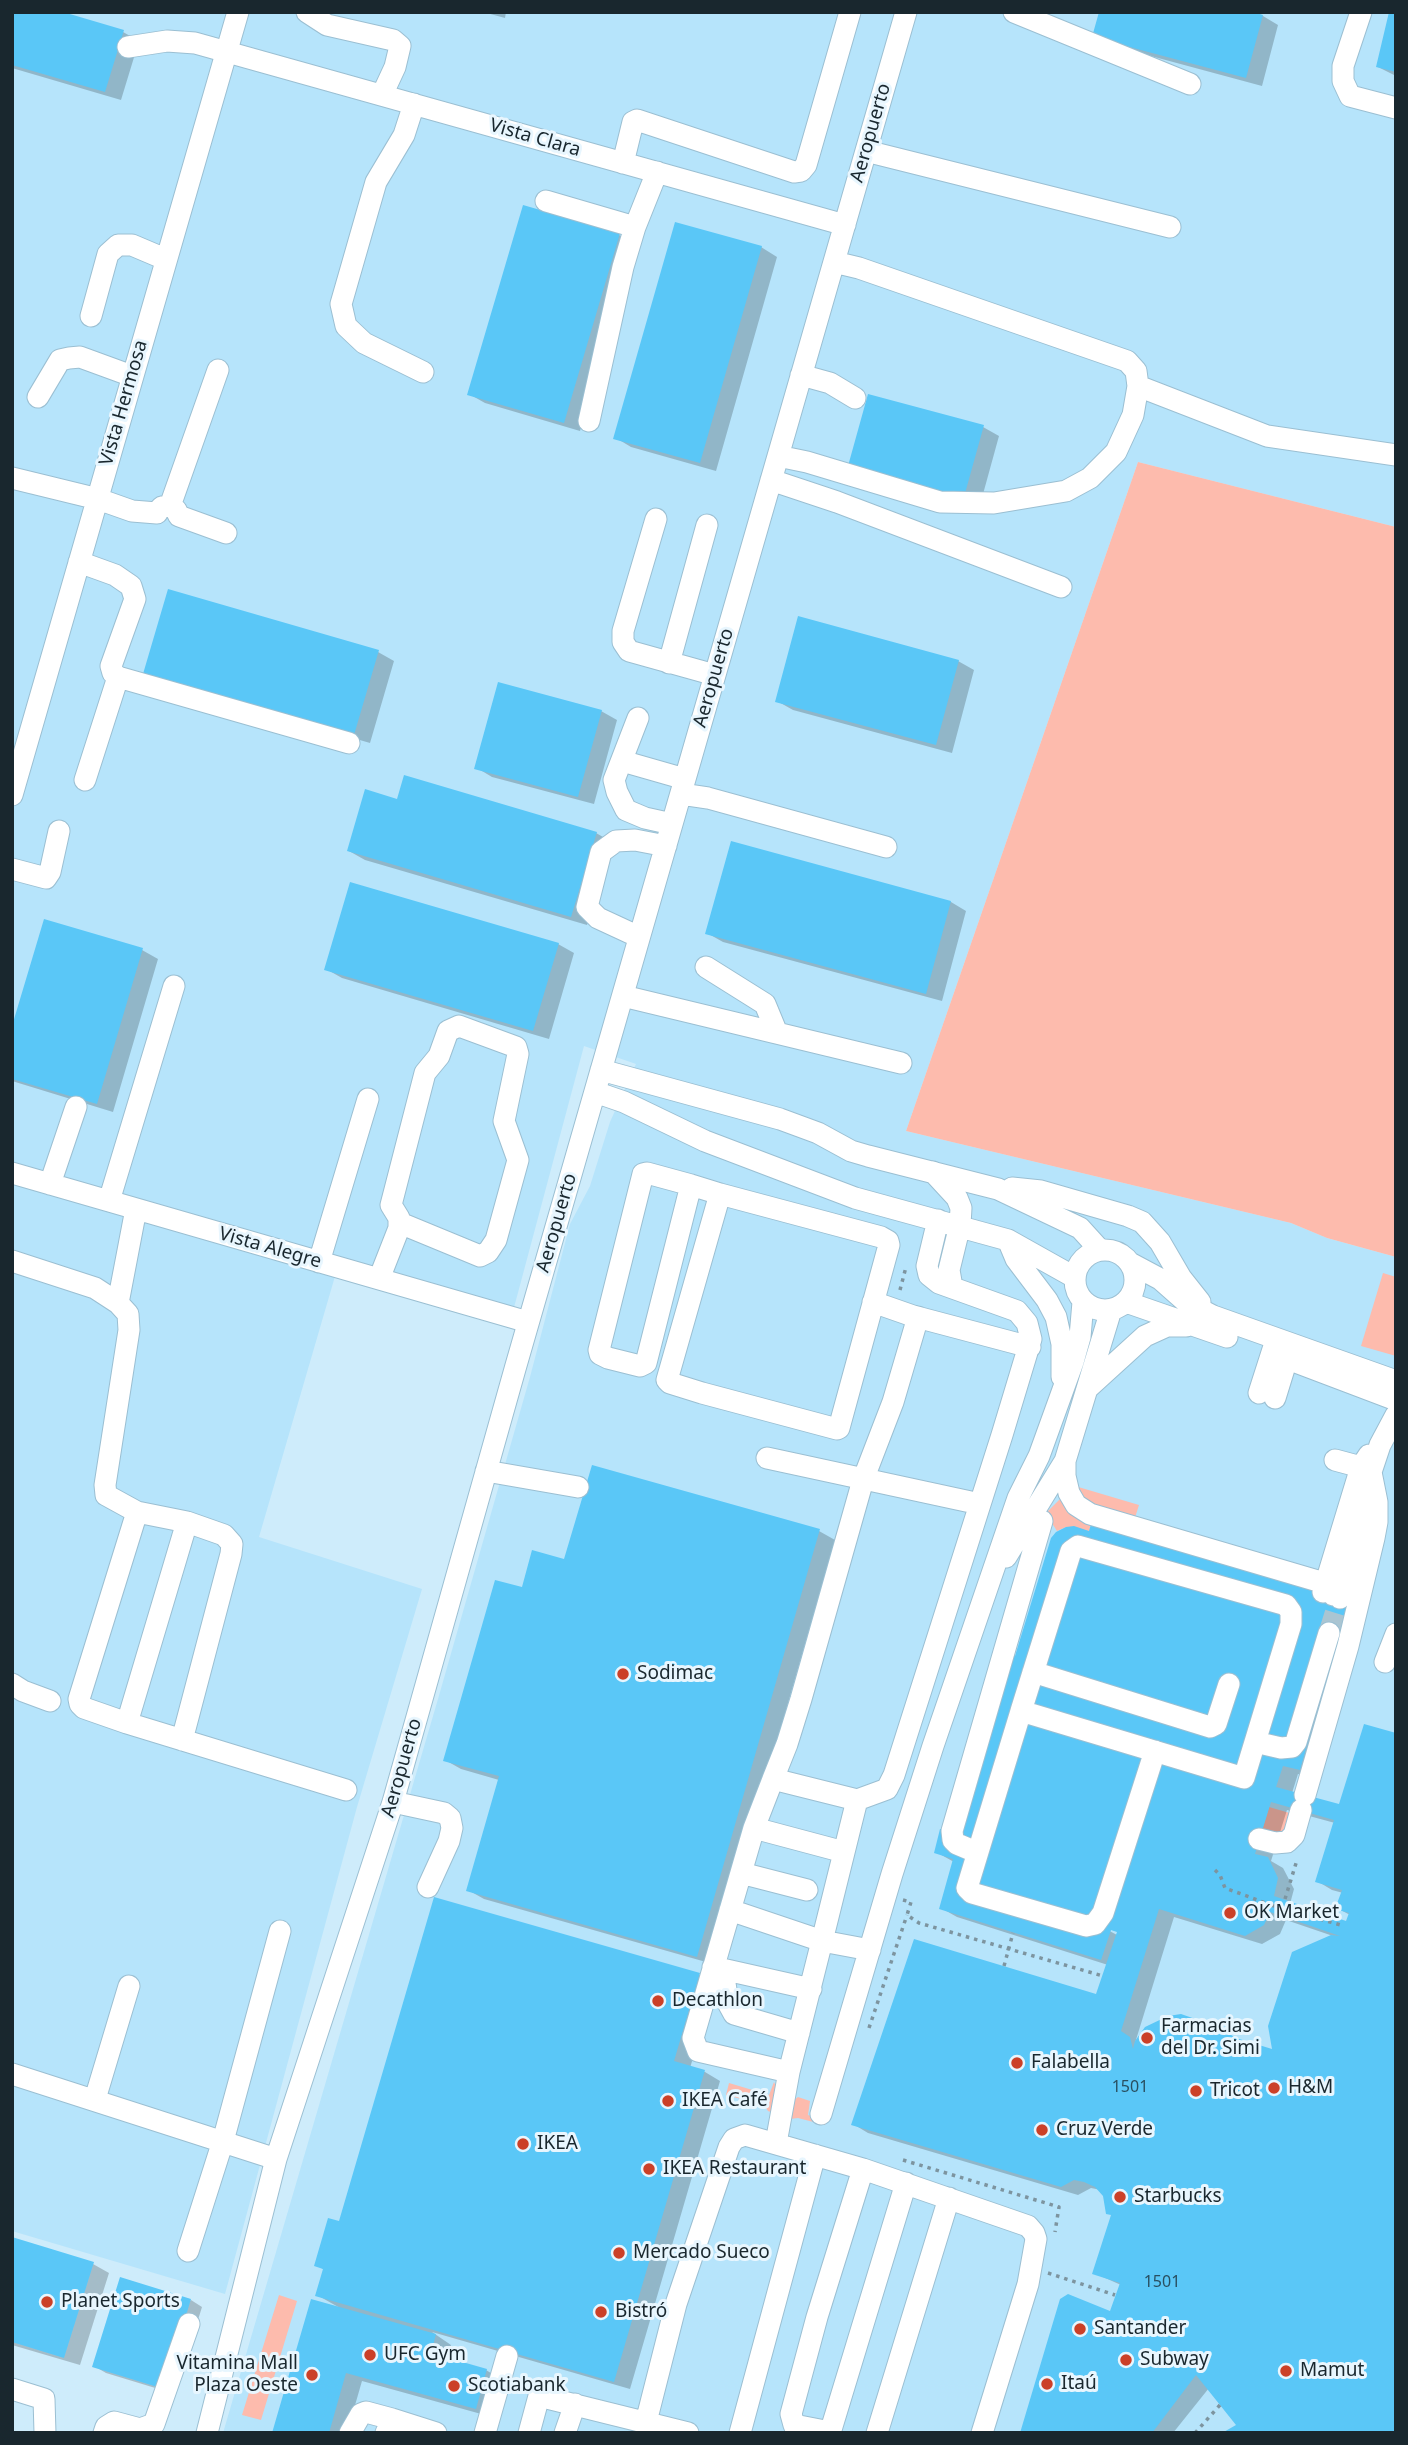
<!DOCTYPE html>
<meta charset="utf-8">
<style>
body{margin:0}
#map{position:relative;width:1408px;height:2445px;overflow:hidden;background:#ceecfb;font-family:"Noto Sans",sans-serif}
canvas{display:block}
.frame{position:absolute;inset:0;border:14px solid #19272e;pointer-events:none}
</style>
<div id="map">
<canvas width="1408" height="2445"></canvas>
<div class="frame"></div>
</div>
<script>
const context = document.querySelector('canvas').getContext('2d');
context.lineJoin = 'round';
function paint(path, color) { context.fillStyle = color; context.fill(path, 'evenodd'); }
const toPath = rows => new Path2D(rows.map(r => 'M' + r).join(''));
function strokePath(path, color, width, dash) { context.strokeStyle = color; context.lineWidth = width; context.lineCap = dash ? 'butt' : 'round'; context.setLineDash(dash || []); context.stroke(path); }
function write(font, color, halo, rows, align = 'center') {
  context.font = font + ' "Noto Sans",sans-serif'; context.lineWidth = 6; context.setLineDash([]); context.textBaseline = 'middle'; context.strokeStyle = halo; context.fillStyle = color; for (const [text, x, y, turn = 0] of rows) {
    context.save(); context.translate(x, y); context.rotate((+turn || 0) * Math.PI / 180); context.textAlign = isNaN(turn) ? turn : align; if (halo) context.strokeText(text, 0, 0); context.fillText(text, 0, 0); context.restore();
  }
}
paint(toPath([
 [12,12,1396,12,1396,527,1138,462,906,1131,1291,1223,1327,1238,1396,1257,1396,2433,223,2433,438,1699,530,1377,570,1224,590,1186,610,1122,636,1064,584,1046,512,1315,338,1266,259,1537,422,1589,357,1807,225,2294,12,2231]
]), '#b6e4fb');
paint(toPath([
 [1138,462,1396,527,1396,1257,1327,1238,1291,1223,906,1131],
 [1383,1273,1396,1277,1396,1356,1361,1346],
 [1075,1486,1139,1505,1133,1524,1088,1508],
 [1062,1497,1092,1521,1089,1531,1066,1527,1057,1531,1048,1517,1048,1511],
 [1269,1807,1293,1814,1284,1836,1261,1833],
 [774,2082,777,2089,773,2113,768,2111,764,2105,726,2095,729,2083,769,2095],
 [798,2097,810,2101,808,2115,826,2120,825,2125,798,2118,790,2119,794,2100],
 [279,2295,297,2301,261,2420,242,2415]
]), '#fdbbad');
paint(toPath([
 [12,12,69,12,68,15,123,32,139,41,121,100,12,68],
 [483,12,506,12,505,18],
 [1247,12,1263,16,1278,25,1262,86,1110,45],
 [1396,12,1396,76,1378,67],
 [619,235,635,244,580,431,485,403,469,394],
 [761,247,777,257,716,471,631,447,616,438],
 [983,427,999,436,980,505,866,474],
 [378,652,394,661,370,743,161,682],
 [958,661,974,670,952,753,793,710,777,701],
 [601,711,617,720,594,804,492,777,477,768],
 [398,801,596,833,612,842,587,925,365,860,349,851],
 [732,843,951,902,966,911,942,1001,723,942,707,933],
 [558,944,574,953,549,1039,342,978,326,969],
 [142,950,158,959,113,1112,12,1081,12,1032],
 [819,1531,835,1540,713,1964,484,1899,468,1890,499,1780,461,1769,445,1760,523,1589,565,1561],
 [1351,1602,1316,1778,1298,1774,1292,1793,1340,1806,1396,1735,1238,2425,1209,2388,1173,2433,1023,2433,1111,2313,1121,2285,1094,2273,1113,2216,1104,2195,1101,2190,1091,2188,1078,2195,868,2133,853,2124,1097,1997,1108,1965,957,1917,941,1908,954,1862,936,1852,1017,1658],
 [1287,1810,1335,1823,1317,1881,1332,1890,1343,1893,1337,1908,1350,1915,1347,1923,1290,1904,1294,1889,1283,1868,1271,1861],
 [1174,1917,1262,1944,1280,1934,1286,1920,1333,1936,1275,2051,1235,2039,1200,2023,1135,2043],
 [1102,1927,1119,1932,1119,1936],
 [699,1975,715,1984,690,2068,705,2072,720,2081,630,2389,432,2332,451,2345,447,2360,486,2370,502,2380,492,2417,362,2381,347,2433,276,2433,340,2308,317,2295,325,2270,316,2265,340,2223],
 [12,2239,93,2264,109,2273,80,2365,12,2345],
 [191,2300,202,2307,175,2394,106,2373,94,2366]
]), '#0003');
paint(toPath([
 [12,12,63,12,124,30,105,92,12,65],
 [1099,12,1254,12,1263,15,1246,78,1092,37],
 [1389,12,1396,12,1396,72,1376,67],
 [523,205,620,233,564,423,467,395],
 [675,222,762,246,700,463,613,439],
 [868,394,984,425,964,497,848,466],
 [168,589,379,650,354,735,143,674],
 [798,616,959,660,936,745,775,702],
 [498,682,602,710,578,797,474,769],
 [404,775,597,832,571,917,347,851,365,789,397,799],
 [731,841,951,901,926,994,705,934],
 [350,882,559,943,533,1031,324,970],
 [44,919,143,948,97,1104,12,1079,12,1026],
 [592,1465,820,1529,697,1957,466,1891,499,1776,443,1761,495,1580,522,1587,532,1550,564,1559],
 [1092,1521,1352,1600,1341,1637,1338,1637,1300,1770,1283,1766,1276,1787,1339,1804,1364,1724,1396,1733,1396,2433,1222,2433,1236,2425,1196,2375,1152,2433,1020,2433,1060,2299,1068,2294,1110,2311,1120,2283,1092,2274,1111,2215,1106,2214,1103,2196,1095,2187,1084,2182,1074,2180,1061,2187,851,2125,914,1939,1096,1994,1117,1932,1111,1930,1101,1960,939,1909,953,1859,934,1853,940,1829,947,1829,1004,1652,1015,1656,1051,1538,1056,1532,1066,1527,1074,1526,1089,1531],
 [1271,1802,1334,1820,1315,1882,1342,1890,1335,1909,1349,1913,1346,1921,1274,1896,1278,1878,1268,1857,1255,1854],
 [1159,1909,1245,1936,1264,1925,1270,1912,1340,1936,1331,1935,1292,1952,1268,2026,1272,2049,1236,2038,1223,2030,1210,2030,1201,2021,1181,2014,1168,2016,1145,2027,1135,2041,1133,2049,1130,2037,1121,2031],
 [434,1897,700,1973,674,2061,705,2070,614,2382,315,2296,323,2269,314,2266,328,2218,339,2221],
 [12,2237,94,2262,64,2358,12,2342],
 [120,2277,191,2299,164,2389,92,2367],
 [311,2299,436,2334,431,2353,487,2369,476,2409,346,2373,329,2433,272,2433]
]), '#5ac7f7');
strokePath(toPath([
 [1329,1633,1340,1598]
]), '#aac5d2', 21, [21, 10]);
const minor = toPath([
 [307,12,327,25,393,40,400,46,395,67,382,95],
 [1014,12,1190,84],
 [1361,12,1343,66,1343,81,1350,96,1396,108],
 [128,47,167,41,195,43,845,225],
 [414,104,404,135,376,182,341,304,346,326,364,343,423,372],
 [866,151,1170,227],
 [623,163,633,122,637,120,794,172,801,171,806,165,850,12],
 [546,201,635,227],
 [91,316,108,254,118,245,132,245,165,259],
 [801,375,830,383,855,398],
 [1138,386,1267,436,1396,455],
 [38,397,60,360,69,358,80,357,132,376],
 [589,421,623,267,635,227,657,172],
 [778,456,807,462,940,502,994,503,1066,491,1090,478,1116,452,1133,415,1138,386,1136,371,1127,361,859,268,834,262],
 [12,478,98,499,132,511,157,513],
 [771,480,837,502,1061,587],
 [170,506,218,370],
 [160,509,162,507,170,506,176,510,179,516,226,533],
 [656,519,623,631,623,642,629,651,715,675],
 [79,562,115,575,131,586,135,599,111,666,113,673,118,677,349,743],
 [669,663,707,525],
 [638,718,614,780,617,792,626,810,645,818,672,824],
 [622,761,685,779],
 [85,780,118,677],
 [681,794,708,798,886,847],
 [12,795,238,12],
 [12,869,46,878,50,872,59,831],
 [639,937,598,918,587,907,601,852,616,841,635,840,666,846],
 [706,967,765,1004,777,1033],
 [623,996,901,1063],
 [601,1070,780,1119,818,1133,851,1151,868,1156,998,1189,1080,1228,1100,1250],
 [595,1092,624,1102,705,1141,855,1198,1008,1240,1074,1277],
 [933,1172,957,1198,961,1208,960,1225,949,1270,952,1287],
 [12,1173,528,1322],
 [50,1184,76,1107],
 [691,1185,646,1363,640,1366,608,1358,600,1354,599,1350,643,1174,647,1173,691,1185,720,1194,881,1237,888,1241,889,1245,839,1428,837,1429,702,1393,670,1383,667,1380,720,1194],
 [1012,1188,1041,1191,1128,1216,1142,1222,1160,1242,1181,1278,1200,1302],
 [109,1201,174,986],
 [1008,1240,1016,1259,1047,1300,1056,1317,1062,1344,1062,1377],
 '1075 1280a30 30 0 1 1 60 0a30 30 0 1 1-60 0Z',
 [12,1261,95,1288,118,1303,136,1209],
 [319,1262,368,1099],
 [1130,1263,1160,1279,1186,1302,1213,1316,1396,1381],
 [379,1279,399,1228,399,1218,391,1205,425,1073,439,1056,448,1031,459,1026,516,1047,518,1054,504,1121,518,1160,496,1240,488,1252,480,1256,400,1223],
 [873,1302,913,1316,1030,1347],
 [1126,1302,1227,1337],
 [118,1303,128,1314,129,1330,105,1485,106,1495,137,1512,187,1522,127,1723,84,1708,80,1704,79,1699,137,1512],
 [1293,1361,1396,1400],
 [1089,1387,1145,1336,1167,1326,1186,1326],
 [1259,1393,1276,1340],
 [1275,1398,1291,1346],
 [767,1458,980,1504],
 [1335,1460,1361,1467],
 [1065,1461,1065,1476,1069,1493,1076,1505,1090,1514,1328,1584,1334,1589,1333,1595],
 [486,1471,578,1487],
 [1006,1557,1065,1461,1111,1310],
 [1323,1592,1361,1467,1369,1455],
 [1340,1598,1364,1501],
 [1385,1662,1396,1634],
 [1033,1672,1210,1727,1216,1724,1229,1684],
 [12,1684,23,1691,50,1701],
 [1021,1711,1071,1551,1078,1546,1286,1605,1291,1612,1291,1624,1244,1778,1021,1711,967,1888,972,1893,1086,1926,1095,1924,1103,1913,1155,1751],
 [127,1723,346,1790],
 [182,1740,231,1554,232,1544,224,1535,187,1522],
 [1255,1742,1281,1748,1292,1747,1296,1742,1329,1633],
 [773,1779,754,1828,693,2038,698,2051,789,2072],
 [1305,1795,1348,1646,1374,1538,1377,1522,1377,1502,1371,1472,1380,1445,1396,1415],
 [857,1800,887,1789,894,1775,1002,1435,1031,1339,1027,1323,1017,1311,939,1283,929,1275,927,1266,938,1220],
 [393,1802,444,1813,450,1818,452,1828,449,1841,428,1887],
 [754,1828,844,1852],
 [1259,1839,1275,1843,1287,1842,1294,1835,1301,1810],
 [976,1852,957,1844,953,1840,952,1831,1042,1521],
 [741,1873,807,1890],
 [730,1910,822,1941,857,1800,773,1779,787,1744,801,1699,863,1480,893,1402,918,1317],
 [713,1967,811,1989],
 [723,1970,728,2003,734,2014,799,2033],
 [12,2074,276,2159],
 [95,2099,129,1986],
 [821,2114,892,1874,933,1746,1018,1498,1039,1456,1073,1362,1080,1337,1083,1302],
 [776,2143,789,2072,822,1941,870,1950],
 [188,2251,223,2141,280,1931],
 [12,2389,44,2399,45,2433],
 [646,2422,676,2304,729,2147,734,2139,745,2135,863,2169,1028,2226,1034,2233,1036,2239,1028,2284,982,2433],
 [830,2432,794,2425,791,2414,817,2317,863,2169],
 [104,2433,106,2427,114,2422,140,2429,154,2424,189,2324],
 [207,2433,276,2159,393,1802,515,1369,906,12],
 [350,2433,361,2414,366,2412,392,2419],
 [386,2433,392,2419,436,2433],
 [485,2433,507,2356],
 [529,2433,539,2396,688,2433],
 [565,2433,575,2404],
 [740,2433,815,2155],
 [830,2433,906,2183],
 [877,2433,949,2198]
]);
strokePath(minor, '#9bbfd2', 23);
strokePath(toPath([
 [900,1290,906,1267],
 [1215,1870,1220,1875,1225,1888,1271,1905],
 [1285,1899,1297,1860],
 [903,1900,911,1902,907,1915,919,1923,1103,1976],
 [869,2028,907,1915],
 [903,2160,1059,2207,1055,2232],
 [1048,2273,1115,2295],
 [1195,2433,1220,2405]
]), '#7d949f', 3.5, [3.5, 5]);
strokePath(minor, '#fff', 21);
strokePath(toPath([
 [1271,1905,1344,1926],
 [1004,1966,1013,1933]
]), '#7d949f', 3.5, [3.5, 5]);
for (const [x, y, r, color] of [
 [623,1674,7,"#cb4028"],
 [1230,1913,7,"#cb4028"],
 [658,2001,7,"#cb4028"],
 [1147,2038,7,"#cb4028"],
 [1017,2063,7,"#cb4028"],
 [1274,2088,7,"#cb4028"],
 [1196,2091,7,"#cb4028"],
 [668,2101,7,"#cb4028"],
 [1042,2130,7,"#cb4028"],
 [523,2144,7,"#cb4028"],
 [649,2169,7,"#cb4028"],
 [1120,2197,7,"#cb4028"],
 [619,2253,7,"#cb4028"],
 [47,2302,7,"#cb4028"],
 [601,2312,7,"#cb4028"],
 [1080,2329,7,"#cb4028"],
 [370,2355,7,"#cb4028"],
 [1126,2360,7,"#cb4028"],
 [1286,2371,7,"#cb4028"],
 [312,2375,7,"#cb4028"],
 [1047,2384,7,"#cb4028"],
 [454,2386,7,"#cb4028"]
]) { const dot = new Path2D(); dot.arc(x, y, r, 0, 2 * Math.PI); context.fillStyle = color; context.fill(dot); strokePath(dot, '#e8f6fe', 2.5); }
write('16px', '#294f60', null, [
 ["1501",1130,2087],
 ["1501",1162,2282]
]);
write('19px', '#19272e', '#e8f6fe', [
 ["Aeropuerto",871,133,-74],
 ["Vista Clara",535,138,16],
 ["Vista Hermosa",124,403,-74],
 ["Aeropuerto",714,678,-74],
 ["Aeropuerto",557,1223,-74],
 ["Vista Alegre",270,1248,16],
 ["Aeropuerto",402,1768,-74]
]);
write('19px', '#19272e', '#e8f6fe', [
 ["Sodimac",637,1674],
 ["OK Market",1244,1913],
 ["Decathlon",672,2001],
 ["Farmacias",1161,2027],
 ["del Dr. Simi",1161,2049],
 ["Falabella",1031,2063],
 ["H&M",1288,2088],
 ["Tricot",1210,2091],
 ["IKEA Café",682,2101],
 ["Cruz Verde",1056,2130],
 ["IKEA",537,2144],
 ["IKEA Restaurant",663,2169],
 ["Starbucks",1134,2197],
 ["Mercado Sueco",633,2253],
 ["Planet Sports",61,2302],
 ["Bistró",615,2312],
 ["Santander",1094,2329],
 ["UFC Gym",384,2355],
 ["Subway",1140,2360],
 ["Vitamina Mall",298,2364,"right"],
 ["Plaza Oeste",298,2386,"right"],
 ["Mamut",1300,2371],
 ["Itaú",1061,2384],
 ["Scotiabank",468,2386]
], 'left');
</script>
